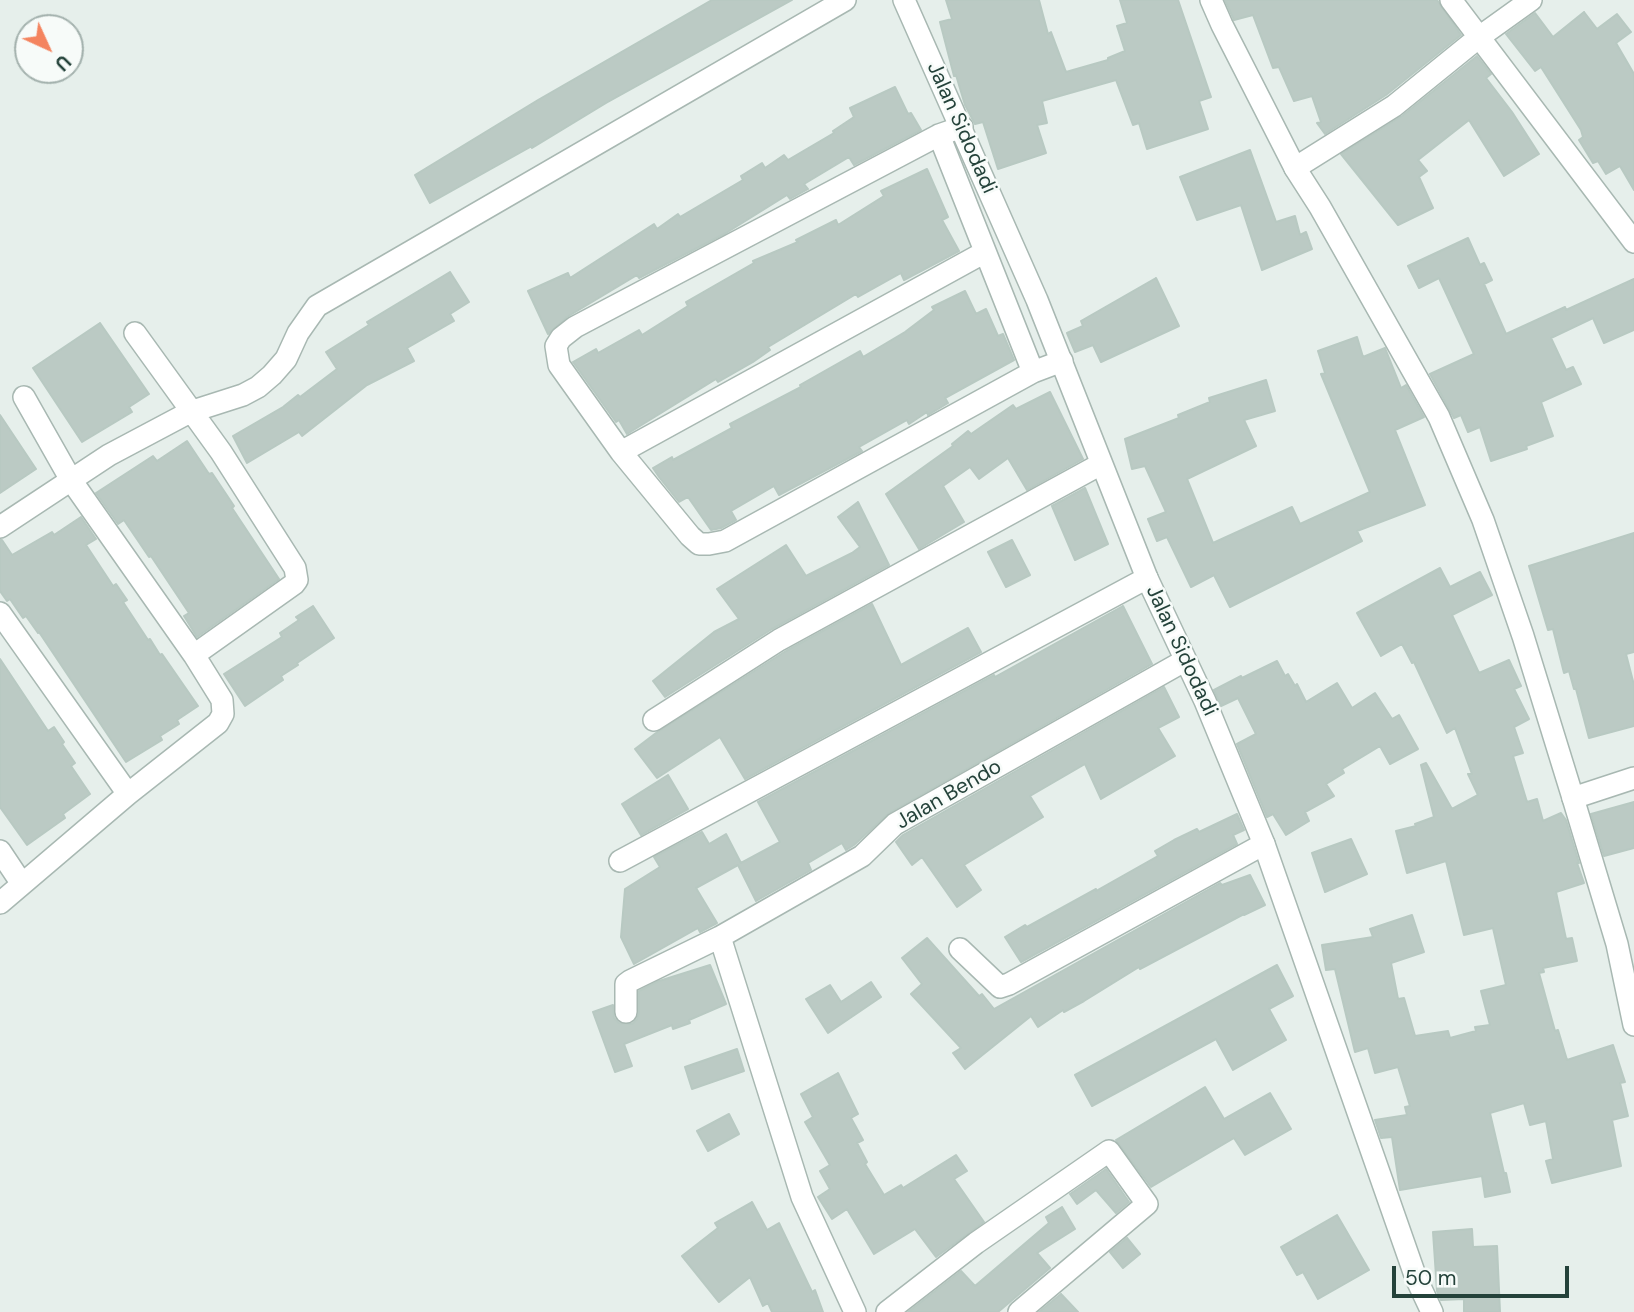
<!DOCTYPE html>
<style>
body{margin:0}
#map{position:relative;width:1634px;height:1312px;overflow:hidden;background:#e6efeb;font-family:"DM Sans",sans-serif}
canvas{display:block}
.north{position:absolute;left:14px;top:14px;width:70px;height:70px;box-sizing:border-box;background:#f7fbf9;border:2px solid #a3b1ad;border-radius:50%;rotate:135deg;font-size:19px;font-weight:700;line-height:28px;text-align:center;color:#24423a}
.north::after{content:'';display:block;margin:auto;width:24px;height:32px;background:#f4845f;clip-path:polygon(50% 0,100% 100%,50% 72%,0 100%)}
.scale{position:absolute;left:1392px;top:1266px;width:177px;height:32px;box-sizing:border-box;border:4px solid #24423a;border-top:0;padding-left:9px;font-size:21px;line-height:24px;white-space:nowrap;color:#24423a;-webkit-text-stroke:5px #f7fbf9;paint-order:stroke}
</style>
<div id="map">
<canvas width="1634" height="1312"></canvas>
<div class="north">U</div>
<div class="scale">50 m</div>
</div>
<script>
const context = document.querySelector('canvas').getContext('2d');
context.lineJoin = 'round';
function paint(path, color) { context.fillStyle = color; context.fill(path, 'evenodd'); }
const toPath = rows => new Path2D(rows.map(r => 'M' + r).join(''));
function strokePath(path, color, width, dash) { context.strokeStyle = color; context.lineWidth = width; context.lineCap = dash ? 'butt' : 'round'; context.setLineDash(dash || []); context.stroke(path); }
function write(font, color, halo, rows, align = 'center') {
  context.font = font + ' "DM Sans",sans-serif'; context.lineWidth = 5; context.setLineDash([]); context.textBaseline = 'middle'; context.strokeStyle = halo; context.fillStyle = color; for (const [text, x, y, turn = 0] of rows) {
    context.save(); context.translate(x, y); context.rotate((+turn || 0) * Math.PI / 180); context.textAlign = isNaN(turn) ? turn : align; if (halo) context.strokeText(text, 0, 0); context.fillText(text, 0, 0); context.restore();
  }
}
const building = toPath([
 [712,0,792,0,606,103,532,148,532,146,430,203,415,175,538,100,712,0],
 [946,0,1039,0,1048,34,1051,32,1066,72,1108,60,1108,58,1125,51,1117,26,1127,23,1120,0,1178,0,1211,97,1199,101,1208,129,1147,149,1139,123,1133,125,1116,80,1042,101,1047,123,1037,125,1046,153,998,169,983,122,975,124,965,105,956,75,954,76,940,22,952,19,946,0],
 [1225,0,1437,0,1461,35,1386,95,1325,134,1317,123,1321,122,1312,96,1294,101,1279,67,1273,68,1253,15,1234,20,1225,0],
 [1584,12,1597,29,1617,14,1631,32,1616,43,1634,74,1634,190,1620,166,1606,174,1598,161,1593,163,1579,140,1583,137,1581,130,1541,67,1535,71,1506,34,1535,13,1553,37,1584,12],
 [1477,56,1491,74,1486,78,1512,112,1539,154,1504,176,1469,120,1418,160,1427,171,1419,177,1433,208,1398,225,1341,154,1402,116,1477,56],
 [895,87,908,114,911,113,921,130,854,165,849,157,804,184,808,189,790,199,787,195,726,233,639,278,637,275,567,317,548,334,528,291,568,273,570,278,654,224,657,229,678,214,680,217,743,180,741,176,762,163,765,168,784,155,788,160,834,133,833,131,854,117,850,108,895,87],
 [1250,150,1276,222,1295,216,1300,235,1306,232,1312,249,1262,270,1241,205,1197,220,1180,177,1250,150],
 [927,169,948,217,942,220,959,251,904,280,901,273,858,297,856,294,768,347,770,350,753,362,718,382,716,379,627,434,619,420,616,422,573,362,596,349,598,353,639,330,642,335,688,306,686,302,754,263,753,261,798,242,796,240,836,220,838,225,884,196,881,191,927,169],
 [1468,238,1480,265,1484,263,1492,280,1484,284,1506,334,1565,307,1566,310,1634,279,1634,330,1604,343,1593,318,1551,338,1566,370,1573,367,1581,384,1541,402,1553,436,1526,446,1527,449,1491,461,1480,427,1468,432,1461,415,1454,418,1430,374,1474,354,1439,278,1419,288,1408,266,1468,238],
 [450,272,469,302,450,314,454,321,407,348,414,361,367,385,302,436,299,432,247,463,233,436,283,407,298,395,300,397,337,369,326,352,369,325,367,322,450,272],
 [1156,278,1179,326,1101,362,1093,345,1075,352,1067,333,1083,326,1081,321,1156,278],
 [965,291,976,314,986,309,998,336,1003,334,1014,360,945,398,948,403,928,415,927,412,909,424,907,420,859,447,862,451,779,495,774,486,731,511,736,520,721,528,711,530,688,497,679,502,659,477,653,468,672,457,673,460,732,428,730,424,801,387,800,385,860,351,863,357,905,332,934,310,932,307,965,291],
 [100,323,149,394,129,407,132,412,82,442,33,368,100,323],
 [1357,337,1363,357,1385,348,1401,388,1406,385,1424,417,1395,430,1425,505,1357,531,1362,541,1230,607,1214,575,1191,587,1167,537,1157,541,1148,519,1166,512,1145,466,1132,469,1125,439,1179,418,1178,415,1210,402,1209,398,1266,380,1275,411,1244,420,1256,446,1187,479,1213,543,1292,507,1300,524,1370,492,1321,374,1325,373,1318,351,1357,337],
 [1050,392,1083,459,1027,490,1008,458,979,479,970,467,943,486,964,522,919,549,886,494,953,446,952,444,968,431,971,434,1013,405,1016,409,1050,392],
 [0,415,36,469,0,493,0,415],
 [187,441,209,474,212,473,234,506,232,508,279,579,197,637,184,616,189,613,151,556,149,557,124,520,118,524,96,493,153,456,157,461,187,441],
 [1085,488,1108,544,1075,560,1052,506,1085,488],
 [858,502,889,565,772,629,665,697,653,681,714,632,739,619,717,589,786,545,806,576,852,553,860,547,838,517,858,502],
 [81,517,96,539,86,545,113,586,116,584,127,600,123,602,148,640,150,639,160,655,162,654,198,706,177,720,179,724,160,736,162,740,126,762,39,632,38,633,26,616,23,618,10,599,7,601,0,591,0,540,2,540,12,555,52,532,54,535,81,517],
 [1634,533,1634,652,1626,654,1634,685,1634,726,1589,738,1576,689,1574,689,1569,671,1564,673,1553,629,1548,630,1529,566,1634,533],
 [1012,540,1030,575,1006,587,988,552,1012,540],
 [1440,568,1450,587,1480,572,1492,595,1452,615,1479,673,1509,660,1521,686,1514,689,1529,719,1514,727,1523,753,1513,756,1527,802,1537,799,1543,821,1561,813,1566,820,1579,863,1577,863,1584,883,1556,892,1566,939,1572,938,1577,961,1543,968,1544,972,1539,973,1555,1031,1558,1030,1567,1060,1613,1045,1625,1082,1620,1083,1628,1116,1612,1120,1621,1166,1552,1183,1546,1161,1553,1159,1546,1121,1530,1125,1524,1103,1490,1113,1504,1173,1506,1173,1510,1192,1485,1197,1482,1176,1400,1190,1392,1137,1381,1138,1375,1120,1407,1115,1405,1107,1410,1106,1398,1067,1375,1073,1368,1048,1355,1052,1335,969,1326,970,1322,945,1373,937,1370,929,1412,915,1424,952,1391,963,1398,999,1404,998,1415,1036,1448,1031,1450,1038,1476,1031,1475,1027,1490,1025,1481,991,1506,985,1493,928,1464,935,1446,861,1407,873,1396,831,1416,826,1415,824,1434,817,1421,765,1426,763,1452,809,1478,795,1468,774,1472,774,1455,728,1447,733,1414,662,1412,663,1402,644,1381,656,1357,613,1440,568],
 [872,604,901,665,968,628,981,652,745,779,720,737,657,778,635,749,656,733,786,651,872,604],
 [313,606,334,638,297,663,298,665,281,676,283,680,245,706,224,674,282,637,280,633,299,620,296,617,313,606],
 [1123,606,1152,664,889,813,854,845,846,850,842,843,808,863,811,870,756,901,738,865,696,888,717,923,700,932,698,928,634,964,621,937,625,889,660,867,654,857,702,832,709,844,726,834,741,863,780,842,758,802,994,675,995,677,1123,606],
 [0,659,48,731,54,727,64,742,62,744,75,763,71,766,90,794,63,814,65,818,27,845,0,807,0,659],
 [1277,661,1285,676,1288,674,1295,686,1297,684,1306,702,1337,683,1352,708,1375,693,1392,719,1399,715,1418,749,1390,764,1380,746,1342,769,1344,773,1326,784,1334,796,1305,812,1309,821,1286,835,1273,814,1267,817,1237,744,1256,734,1238,698,1221,706,1214,690,1241,676,1242,678,1277,661],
 [1164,687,1179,717,1158,728,1175,756,1101,799,1085,764,1030,796,1043,817,964,865,981,890,957,907,922,857,912,865,896,842,903,835,1164,687],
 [668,775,688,809,641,835,622,804,668,775],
 [1634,802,1634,848,1604,856,1591,814,1634,802],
 [1237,814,1244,830,1233,835,1237,844,1021,962,1005,937,1025,925,1027,927,1096,889,1096,891,1158,856,1155,851,1174,840,1197,829,1199,832,1237,814],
 [1351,839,1367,874,1325,892,1312,853,1351,839],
 [1250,875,1265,905,1244,915,1244,914,1140,969,1139,967,1084,1001,1064,1012,1063,1010,1038,1027,1031,1016,965,1069,953,1053,961,1048,911,994,922,984,902,958,927,938,979,996,982,994,994,1009,1220,883,1222,885,1250,875],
 [710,965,726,1004,689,1020,690,1023,673,1029,672,1025,624,1044,632,1066,615,1072,593,1012,613,1005,614,1018,619,1023,632,1024,637,1019,639,1013,639,991,659,981,710,965],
 [1277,965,1293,996,1269,1009,1286,1040,1233,1070,1216,1039,1092,1106,1075,1075,1277,965],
 [871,982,881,997,828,1033,806,999,830,985,841,1002,871,982],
 [737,1049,744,1071,692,1089,685,1067,737,1049],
 [838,1073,858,1114,851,1118,863,1140,857,1143,867,1162,865,1164,884,1195,901,1185,903,1188,956,1155,967,1171,954,1179,984,1222,936,1257,915,1229,874,1254,847,1209,832,1219,818,1197,830,1189,820,1171,830,1165,805,1122,813,1117,801,1094,838,1073],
 [1205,1087,1224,1119,1270,1093,1291,1129,1245,1155,1234,1138,1151,1187,1116,1140,1205,1087],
 [729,1114,739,1134,708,1151,697,1131,729,1114],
 [1106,1169,1129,1202,1116,1213,1096,1190,1077,1204,1070,1194,1106,1169],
 [752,1202,767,1230,779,1223,812,1292,815,1290,823,1312,772,1312,768,1303,763,1306,750,1277,719,1302,682,1256,718,1228,715,1223,752,1202],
 [1062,1207,1075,1229,1037,1253,1050,1268,998,1312,908,1312,961,1271,975,1286,1049,1223,1046,1217,1062,1207],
 [1337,1215,1369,1270,1318,1299,1303,1272,1297,1275,1281,1247,1337,1215],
 [1472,1229,1473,1247,1497,1246,1500,1312,1464,1312,1464,1299,1441,1300,1437,1291,1433,1232,1472,1229],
 [1127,1238,1140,1254,1123,1268,1110,1252,1127,1238],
 [1061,1294,1078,1312,1039,1312,1061,1294]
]);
paint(building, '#bbcac4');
strokePath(building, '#b8c9c2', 2);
const minor = toPath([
 [1451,0,1634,242],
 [962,127,939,135,575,327,561,338,556,346,559,365,621,452,690,536,699,544,709,544,725,541,1033,372,1062,361],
 [939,135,1033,372],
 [1295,168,1394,106,1478,38,1531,0],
 [135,333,221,452,295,568,297,580,294,584,194,655],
 [621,452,985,252],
 [0,527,109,455,190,412,243,395,258,387,272,375,286,359,298,333,317,306,845,0],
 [0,613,128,794],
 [654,720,779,640,1101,464],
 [1573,798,1634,778],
 [0,851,22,884],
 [620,861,1147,578],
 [0,903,128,794,218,723,223,714,222,700,194,655,71,480,24,397],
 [960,949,1000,987,1009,984,1264,844],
 [626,1012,626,984,630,981,720,937],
 [855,1312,802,1197,720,937,862,856,895,824,1184,661],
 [887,1312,976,1243,1109,1151,1147,1204,1019,1312]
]);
const tertiary = toPath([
 [904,0,1037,300,1147,578,1205,701,1264,844,1416,1278,1432,1312],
 [1211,0,1222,25,1295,168,1320,207,1439,417,1483,520,1523,636,1573,798,1617,944,1634,1025]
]);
strokePath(minor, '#a8b8b2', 24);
strokePath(tertiary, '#a8b8b2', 24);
strokePath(minor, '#fff', 21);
strokePath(tertiary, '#fff', 21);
write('21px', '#24423a', '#f7fbf9', [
 ["Jalan Sidodadi",961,128,66],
 ["Jalan Sidodadi",1181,651,65],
 ["Jalan Bendo",949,795,-30]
]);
</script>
